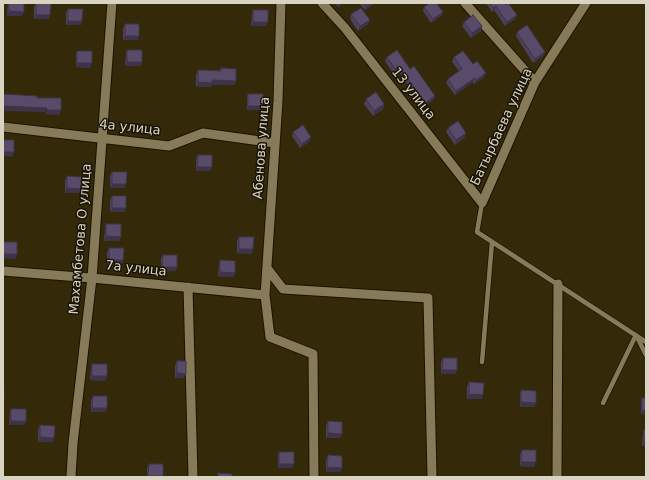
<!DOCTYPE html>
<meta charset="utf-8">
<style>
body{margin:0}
#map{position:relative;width:649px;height:480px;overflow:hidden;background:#342a0a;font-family:"DejaVu Sans",sans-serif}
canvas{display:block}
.frame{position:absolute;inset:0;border:4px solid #d9d3c1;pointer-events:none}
</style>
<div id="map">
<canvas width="649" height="480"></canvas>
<div class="frame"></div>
</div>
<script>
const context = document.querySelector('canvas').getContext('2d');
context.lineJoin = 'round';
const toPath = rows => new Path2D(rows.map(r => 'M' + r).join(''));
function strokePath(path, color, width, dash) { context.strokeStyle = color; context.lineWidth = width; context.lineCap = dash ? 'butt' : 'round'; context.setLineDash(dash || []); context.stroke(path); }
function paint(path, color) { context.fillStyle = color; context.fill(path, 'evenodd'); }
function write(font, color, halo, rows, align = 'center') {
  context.font = font + ' "DejaVu Sans",sans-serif'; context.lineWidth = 3; context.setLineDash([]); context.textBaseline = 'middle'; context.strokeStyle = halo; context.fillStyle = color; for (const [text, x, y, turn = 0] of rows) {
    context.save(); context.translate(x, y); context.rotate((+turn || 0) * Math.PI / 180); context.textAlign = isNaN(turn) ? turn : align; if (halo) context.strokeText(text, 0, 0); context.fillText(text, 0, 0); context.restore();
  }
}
const lane = toPath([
 [482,203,477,232,646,342],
 [482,362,492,242],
 [603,403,636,335,646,355]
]);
const street = toPath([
 [281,3,278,101,265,295,270,337,313,354,314,477],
 [322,3,345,28,482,203,535,82,586,3],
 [465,3,535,82],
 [3,127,169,146,203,133,275,143],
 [267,268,283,289,428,298,432,477],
 [3,271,92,278,265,295],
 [188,287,193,477],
 [71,477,73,443,92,278,112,3],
 [557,477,558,284]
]);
strokePath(lane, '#1a1300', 6);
strokePath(street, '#1a1300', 11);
strokePath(lane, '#867a59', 4.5);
strokePath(street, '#867a59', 9);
paint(toPath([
 [8,3,24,3,22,16,7,16],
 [36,3,49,19,34,19,34,7],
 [335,3,344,3,338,7],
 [359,3,375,3,365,10],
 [486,3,505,3,517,15,515,19,505,26,494,10,492,12],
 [437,4,443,12,441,16,431,23,423,11,424,7],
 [68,9,81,25,66,25,66,13],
 [253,10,266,26,251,26,252,14],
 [351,14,368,24,358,31,350,19],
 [464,22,482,26,481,31,471,38,462,26],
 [125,24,138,40,123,40,123,28],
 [517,32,545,52,543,56,533,63,516,36],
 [127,50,142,62,140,66,125,66,126,54],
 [77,51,90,68,76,67,76,55],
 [387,57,410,69,435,96,433,100,423,107,398,70,393,73,385,61],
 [454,57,473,64,484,77,474,84,473,82,455,95,446,83,448,79,459,71,452,62],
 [221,68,236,81,234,85,212,85,211,87,196,87,196,75,198,70,220,70],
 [248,94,261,110,247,110,247,98],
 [366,99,384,104,383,109,373,116,364,104],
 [448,128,466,133,464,138,455,145,446,132],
 [293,132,310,141,300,148,292,136],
 [198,155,212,167,210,171,196,171,196,159],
 [112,172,125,188,110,188,110,176],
 [67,176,81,189,80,193,65,193,65,181],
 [112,196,125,212,110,212,110,200],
 [106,224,121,237,119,241,104,241,105,229],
 [239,237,252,254,237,253,237,241],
 [109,248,122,265,107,264,107,252],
 [163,255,177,267,175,271,161,271,161,259],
 [220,260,235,273,233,277,218,277,219,265],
 [443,358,455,374,441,374,441,362],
 [177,361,184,378,175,378,175,366],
 [92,364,107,376,105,381,90,380,91,368],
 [469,382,482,399,467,399,467,387],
 [521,390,536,403,534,407,520,407,520,395],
 [93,396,105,412,91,412,91,400],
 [642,398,646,414,641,414,641,402],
 [11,409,24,425,9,425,10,413],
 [328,421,340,438,326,438,326,426],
 [40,425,53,442,38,442,38,430],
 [644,429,646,446,642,446,643,434],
 [522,450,534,467,520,466,520,454],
 [279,452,292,468,278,468,278,456],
 [328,455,340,472,326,472,326,460],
 [149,464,163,477,147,477,147,468]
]), '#4c405a');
paint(toPath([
 [339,3,344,3,338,7],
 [371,3,375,3,365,10,366,6],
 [496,6,494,10,492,12,493,8],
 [9,11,24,12,22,16,7,16],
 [443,12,441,16,431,23,433,19],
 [36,15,50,15,49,19,34,19],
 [517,15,515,19,505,26,507,22],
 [370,20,368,24,358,31,360,26],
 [68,21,82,21,81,25,66,25],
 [253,22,268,22,266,26,251,26],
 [482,26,481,31,471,38,472,33],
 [125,36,139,36,138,40,123,40],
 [545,52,543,56,533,63,535,59],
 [127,62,142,62,140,66,125,66],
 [77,63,92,63,90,68,76,67],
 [399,66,398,70,393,73,395,69],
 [486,73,484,77,474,84,476,80],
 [475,78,473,82,455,95,456,91],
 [212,80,236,81,234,85,212,85,211,87,196,87,198,82],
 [435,96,433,100,423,107,425,103],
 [384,104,383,109,373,116,374,111],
 [3,106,47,108,45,112,3,111],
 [248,106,263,106,261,110,247,110],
 [47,110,61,110,60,115,45,114],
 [466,133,464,138,455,145,456,140],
 [311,137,310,141,300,148,302,144],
 [3,152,14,152,12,157,3,156],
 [197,167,212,167,210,171,196,171],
 [112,184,126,184,125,188,110,188],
 [67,188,81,189,80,193,65,193],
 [112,208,126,208,125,212,110,212],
 [106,236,121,237,119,241,104,241],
 [239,249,253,249,252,254,237,253],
 [3,254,17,254,16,259,3,258],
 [109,260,123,260,122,265,107,264],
 [162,267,177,267,175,271,161,271],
 [220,272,235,273,233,277,218,277],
 [442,370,457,370,455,374,441,374],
 [177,373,186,374,184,378,175,378],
 [92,376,107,376,105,381,90,380],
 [469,394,483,395,482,399,467,399],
 [521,402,536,403,534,407,520,407],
 [92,408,107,408,105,412,91,412],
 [642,410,646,410,646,414,641,414],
 [11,421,26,421,24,425,9,425],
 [328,433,342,434,340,438,326,438],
 [40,437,54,438,53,442,38,442],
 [644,442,646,442,646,446,642,446],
 [521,462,536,462,534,467,520,466],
 [279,464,294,464,292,468,278,468],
 [327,467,342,468,340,472,326,472],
 [148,476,163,476,163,477,148,477]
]), '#3e344a');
const building = toPath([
 [9,3,24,3,24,12,9,11,9,3],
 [36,3,51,3,50,15,36,15,36,3],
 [364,3,371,3,366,6,364,3],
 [430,3,436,3,443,12,433,19,424,7,430,3],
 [490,3,505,3,506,5,508,3,517,15,507,22,496,6,493,8,490,3],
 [361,8,370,20,360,26,351,14,361,8],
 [68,9,83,9,82,21,68,21,68,9],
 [253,10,268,10,268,22,253,22,253,10],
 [473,15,482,26,472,33,464,22,473,15],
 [125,24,139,24,139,36,125,36,125,24],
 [527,25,545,52,535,59,517,32,527,25],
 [127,50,142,50,142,62,127,62,127,50],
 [397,50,410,69,414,66,435,96,425,103,399,66,395,69,387,57,397,50],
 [77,51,92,51,92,63,77,63,77,51],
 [463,51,473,64,477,61,486,73,476,80,475,78,456,91,448,79,462,69,454,57,463,51],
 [221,68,236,69,236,81,212,80,212,83,198,82,198,70,221,71,221,68],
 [376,92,384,104,374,111,366,99,376,92],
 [3,94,37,96,37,98,61,98,61,110,47,110,47,108,3,106,3,94],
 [248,94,263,94,263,106,248,106,248,94],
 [458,121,466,133,456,140,448,128,458,121],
 [303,125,311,137,302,144,293,132,303,125],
 [3,140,14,140,14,152,3,152,3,140],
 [198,155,212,155,212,167,197,167,198,155],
 [112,172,127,172,126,184,112,184,112,172],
 [67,176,82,177,81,189,67,188,67,176],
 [112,196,126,196,126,208,112,208,112,196],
 [106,224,121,224,121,237,106,236,106,224],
 [239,237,254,237,253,249,239,249,239,237],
 [3,242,17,242,17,254,3,254,3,242],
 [109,248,124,248,123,260,109,260,109,248],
 [163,255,177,255,177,267,162,267,163,255],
 [220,260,235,261,235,273,220,272,220,260],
 [443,358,457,358,457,370,442,370,443,358],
 [177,361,186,361,186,374,177,373,177,361],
 [92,364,107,364,107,376,92,376,92,364],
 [469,382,484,383,483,395,469,394,469,382],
 [3,388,4,388,4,400,3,400,3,388],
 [521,390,536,391,536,403,521,402,521,390],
 [93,396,107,396,107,408,92,408,93,396],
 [642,398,646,398,646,410,642,410,642,398],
 [11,409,26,409,26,421,11,421,11,409],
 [328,421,342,422,342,434,328,433,328,421],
 [40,425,55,426,54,438,40,437,40,425],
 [644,429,646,429,646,442,644,442,644,429],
 [522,450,536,450,536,462,521,462,522,450],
 [279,452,294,452,294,464,279,464,279,452],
 [328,455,342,456,342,468,327,467,328,455],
 [149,464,163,464,163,476,148,476,149,464],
 [218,473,232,474,232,477,218,477,218,473]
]);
paint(building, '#584a69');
strokePath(building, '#3e344a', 1);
write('13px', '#d9d3c1', '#181306', [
 ["13 улица",413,94,52],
 ["Батырбаева улица",502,127,-65],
 ["4а улица",130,128,6],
 ["Абенова улица",262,148,-86],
 ["Махамбетова О улица",81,239,-85],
 ["7а улица",136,269,6]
]);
</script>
